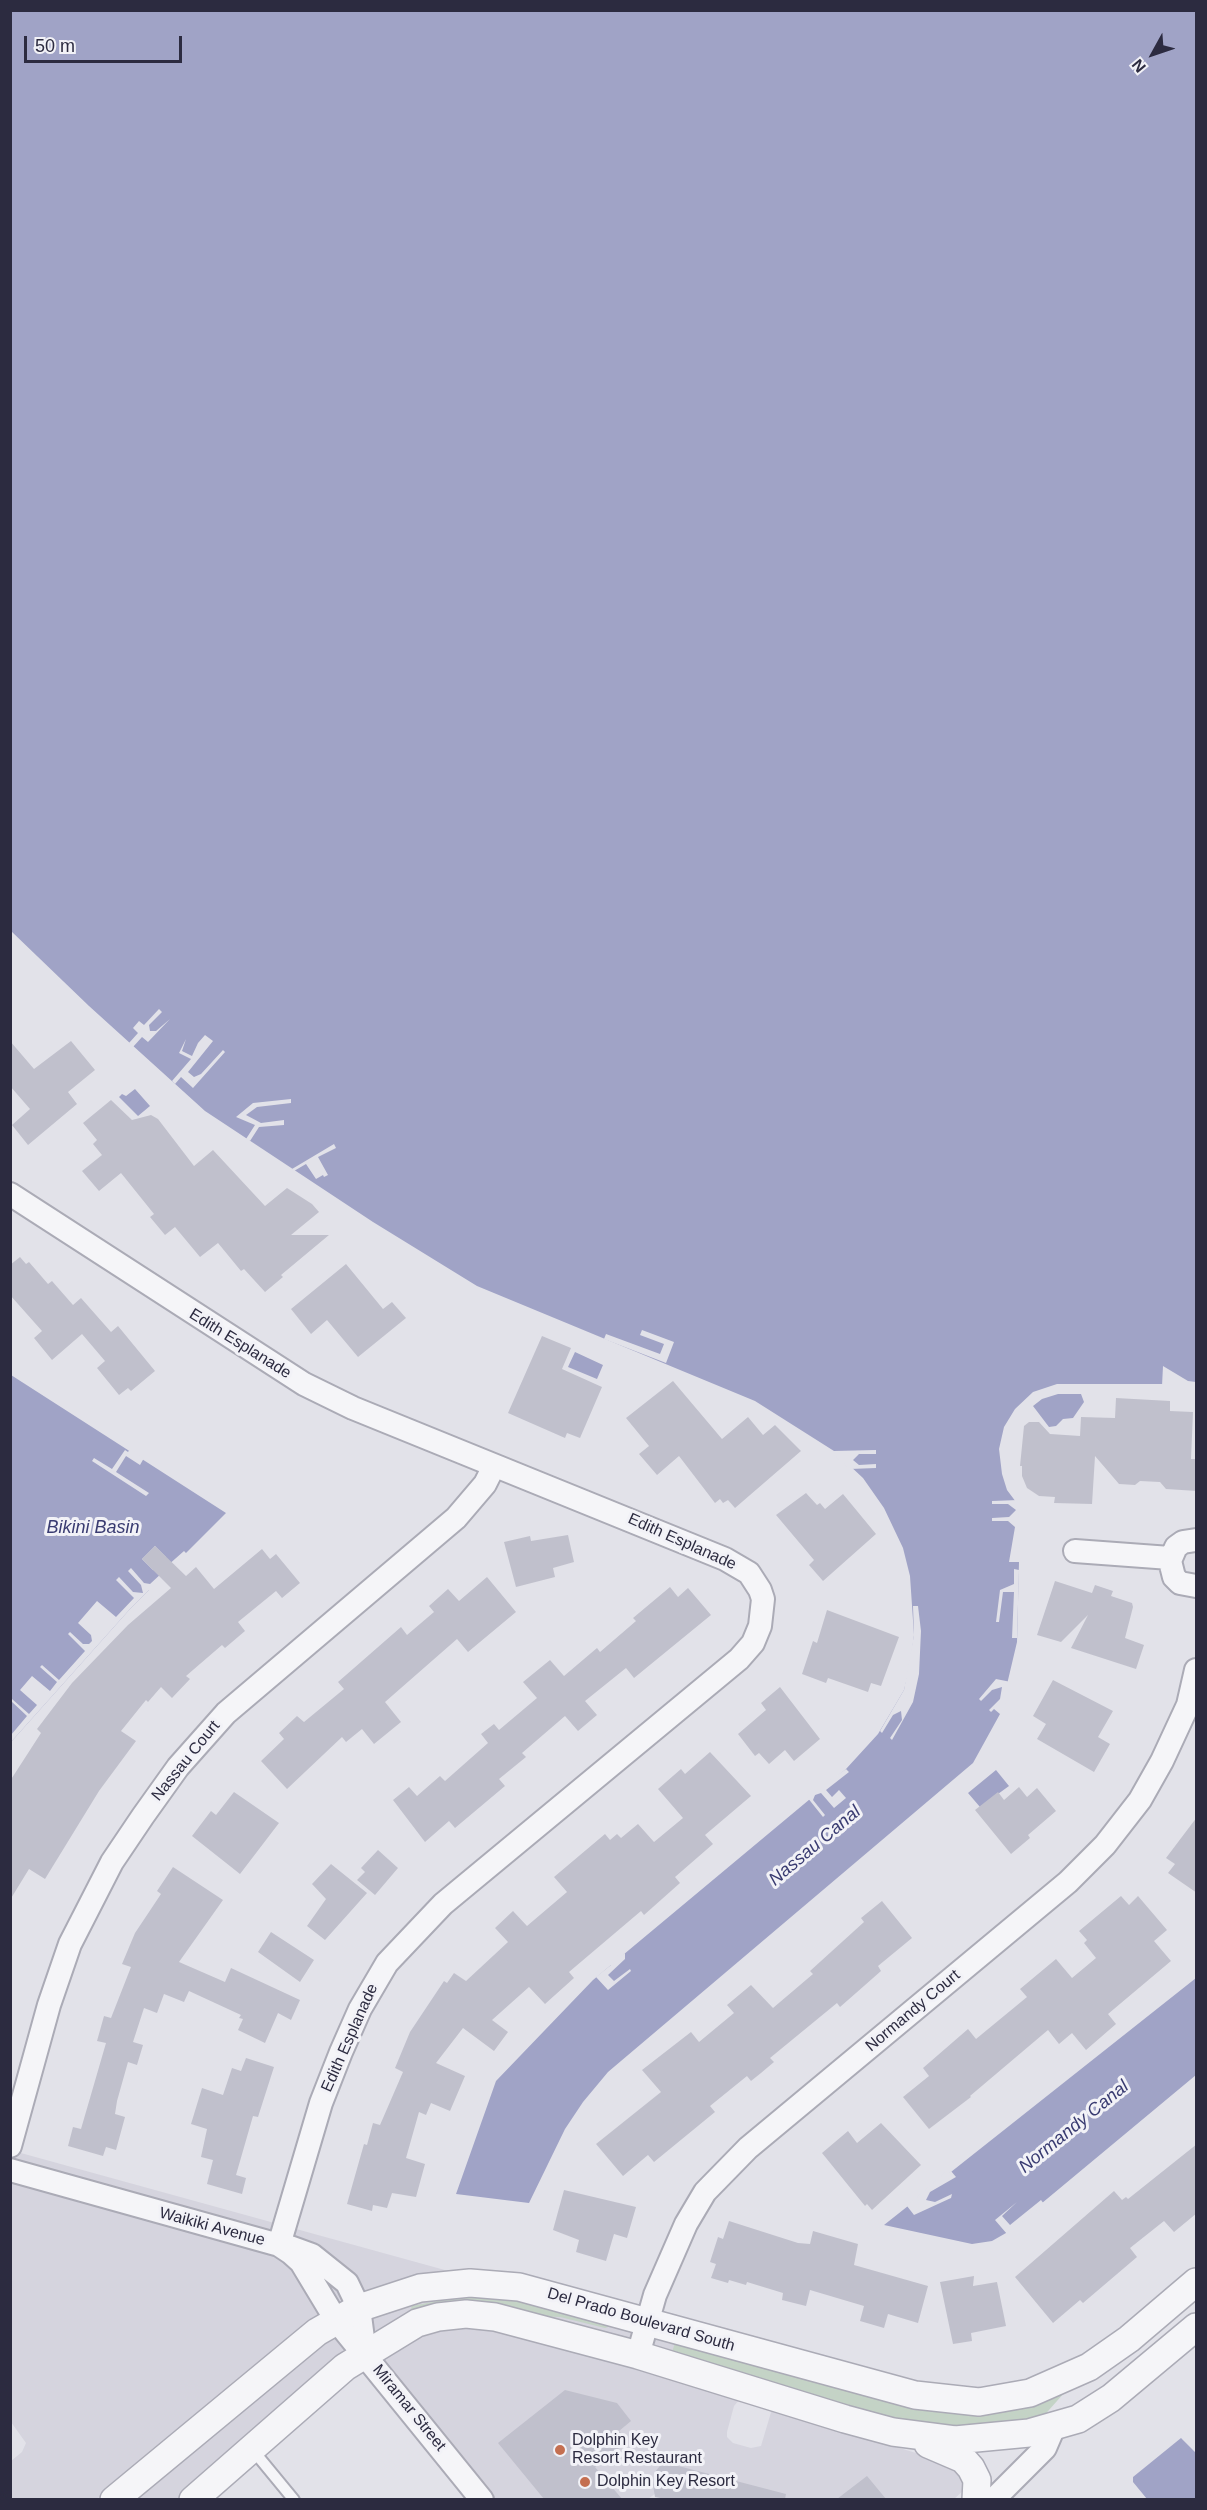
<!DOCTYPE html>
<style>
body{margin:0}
#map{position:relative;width:1207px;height:2510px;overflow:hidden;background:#e2e2e9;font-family:Arial,sans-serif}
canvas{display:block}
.frame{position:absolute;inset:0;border:12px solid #2c2b40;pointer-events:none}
.north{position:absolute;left:1123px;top:24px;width:60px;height:60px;-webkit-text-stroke:4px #f2f2f7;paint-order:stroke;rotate:230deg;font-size:16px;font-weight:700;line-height:24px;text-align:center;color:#2c2b40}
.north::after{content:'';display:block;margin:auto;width:21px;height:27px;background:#2c2b40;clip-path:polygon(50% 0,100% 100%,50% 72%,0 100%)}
.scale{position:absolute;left:24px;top:36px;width:158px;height:27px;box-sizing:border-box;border:3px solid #2c2b40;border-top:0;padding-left:8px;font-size:18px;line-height:21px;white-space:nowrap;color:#2c2b40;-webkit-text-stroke:4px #f2f2f7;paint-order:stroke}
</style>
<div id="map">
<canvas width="1207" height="2510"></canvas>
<div class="frame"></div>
<div class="north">N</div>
<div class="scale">50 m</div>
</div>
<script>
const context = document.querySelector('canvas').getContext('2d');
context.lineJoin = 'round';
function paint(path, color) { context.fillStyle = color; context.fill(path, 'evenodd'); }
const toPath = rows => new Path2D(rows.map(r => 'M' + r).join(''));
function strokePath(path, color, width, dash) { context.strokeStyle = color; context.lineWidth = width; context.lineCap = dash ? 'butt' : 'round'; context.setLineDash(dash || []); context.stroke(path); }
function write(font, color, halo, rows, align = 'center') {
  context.font = font + ' Arial,sans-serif'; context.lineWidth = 6; context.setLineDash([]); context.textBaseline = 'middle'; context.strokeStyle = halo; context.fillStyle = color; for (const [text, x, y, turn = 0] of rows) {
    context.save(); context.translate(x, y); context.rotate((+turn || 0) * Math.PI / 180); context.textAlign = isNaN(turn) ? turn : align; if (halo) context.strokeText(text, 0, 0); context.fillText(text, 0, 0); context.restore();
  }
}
paint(toPath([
 [10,2150,452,2272,291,2338,97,2499,11,2499,11,2461,22,2452,26,2443,11,2422],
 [492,2295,643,2333,957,2428,497,2306,354,2340,311,2382,177,2499,131,2500,304,2356,353,2324,421,2299],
 [465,2326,492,2328,559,2345,740,2399,734,2406,727,2432,727,2437,733,2443,751,2448,761,2446,772,2409,929,2457,955,2469,961,2475,965,2489,953,2500,699,2500,660,2490,648,2499,491,2499,373,2361,421,2333]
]), '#d5d4de');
paint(toPath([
 [493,2290,611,2326,605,2328,560,2317,410,2311,412,2306],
 [675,2343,894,2399,1065,2392,1041,2419,995,2431,902,2423,672,2352]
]), '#c4d3c6');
paint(toPath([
 [10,11,1196,11,1196,1384,1057,1384,1033,1392,1015,1409,1004,1427,999,1449,1002,1474,1007,1490,1016,1502,1019,1562,1017,1642,1000,1714,973,1763,608,2072,583,2102,565,2129,529,2203,456,2194,496,2081,593,1980,846,1769,878,1734,904,1690,910,1665,914,1635,910,1576,903,1548,884,1508,863,1478,834,1451,755,1401,477,1286,373,1222,205,1111,89,1006,11,931],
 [135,1089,150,1106,138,1116,119,1097,122,1094,126,1096],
 [575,1352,603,1365,597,1379,568,1367],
 [11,1375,226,1513,130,1609,11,1742],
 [1058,1394,1081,1394,1084,1402,1073,1418,1063,1419,1056,1426,1049,1427,1033,1406,1042,1399],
 [996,1770,1009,1786,980,1807,968,1793],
 [1196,1978,1196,2075,1006,2233,992,2241,972,2244,884,2225],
 [1181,2438,1196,2453,1196,2499,1147,2499,1133,2482,1133,2477]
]), '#a0a3c6');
paint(toPath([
 [159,1009,162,1012,149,1025,150,1031,156,1031,170,1019,148,1042,142,1037,133,1047,129,1043,138,1033,133,1028,139,1021,144,1025],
 [205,1035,213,1041,188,1072,194,1077,201,1074,223,1050,225,1052,193,1088,181,1077,175,1084,172,1081,191,1059,179,1053,186,1039,182,1051,192,1056,198,1043],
 [291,1099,291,1103,257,1107,246,1115,261,1123,284,1120,284,1125,259,1127,250,1141,246,1139,255,1125,236,1117,253,1103],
 [334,1144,336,1148,318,1157,328,1175,324,1177,323,1175,316,1179,306,1164,294,1171,292,1169],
 [642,1330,674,1342,666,1363,604,1339,606,1334,660,1354,664,1344,640,1335],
 [1163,1366,1188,1381,1196,1382,1196,1387,1162,1386],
 [130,1449,144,1458,140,1465,126,1456,116,1472,149,1493,146,1496,92,1461,94,1458,112,1469,125,1450,128,1452],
 [876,1450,876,1454,859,1454,853,1460,859,1465,876,1464,876,1468,850,1469,834,1455,834,1451],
 [1018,1500,1020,1562,1009,1562,1015,1527,1008,1521,992,1521,992,1518,1009,1517,1016,1510,1008,1504,992,1504,992,1501],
 [155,1546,166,1557,162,1561,167,1566,184,1551,187,1554,161,1577,163,1580,151,1592,149,1590,130,1609,11,1742,11,1735,27,1716,11,1701,12,1699,29,1714,37,1705,20,1690,32,1676,50,1691,57,1682,40,1667,42,1665,59,1680,85,1651,68,1634,70,1632,83,1644,89,1644,92,1641,91,1635,78,1623,97,1601,116,1617,134,1598,116,1580,119,1577,133,1592,143,1593,141,1585,128,1571,131,1568,144,1583,150,1584,163,1572,153,1570,142,1559],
 [1014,1569,1019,1570,1017,1638,1012,1638,1014,1592,1003,1592,999,1622,996,1622,1000,1590,1014,1584],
 [913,1606,918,1606,921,1631,919,1674,913,1702,892,1740,890,1738,902,1720,901,1711,893,1715,882,1733,880,1731,904,1690,914,1635],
 [996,1679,1011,1682,1004,1712,1000,1714,994,1709,991,1712,989,1710,1000,1699,1002,1687,992,1690,981,1701,979,1699],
 [846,1769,849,1772,826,1790,832,1797,839,1790,846,1798,834,1808,821,1793,815,1795,813,1800,825,1815,823,1817,807,1797],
 [625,1953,625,1959,608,1975,614,1981,630,1969,631,1971,608,1990,596,1977,611,1965,609,1963,619,1954,621,1956],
 [947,2171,949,2173,951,2171,956,2177,930,2192,926,2200,935,2202,952,2194,951,2198,914,2215,907,2206],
 [1041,2200,1044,2204,1007,2234,995,2220,1017,2202,1002,2216,1010,2225]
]), '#e2e2e9');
paint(toPath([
 [10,1041,34,1069,71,1041,95,1070,68,1092,77,1104,28,1145,12,1125,30,1109,10,1086],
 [111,1100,132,1120,151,1115,158,1119,194,1166,213,1150,265,1206,287,1188,312,1204,319,1212,291,1235,329,1235,281,1275,283,1277,265,1292,244,1269,241,1271,218,1243,200,1257,175,1227,165,1235,150,1217,154,1214,121,1173,99,1191,82,1171,102,1155,93,1144,97,1140,83,1123],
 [20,1257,26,1264,29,1262,48,1284,52,1281,73,1305,81,1298,111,1332,118,1326,155,1371,131,1391,128,1388,119,1395,97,1368,105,1361,82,1334,52,1360,34,1338,42,1331,10,1295,10,1265],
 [346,1264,383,1309,392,1302,406,1318,358,1357,327,1320,311,1334,291,1309],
 [542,1336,571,1348,562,1369,602,1387,580,1438,567,1433,565,1438,508,1413],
 [673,1381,722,1439,748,1417,763,1435,775,1425,801,1451,735,1508,728,1500,723,1503,720,1499,715,1503,679,1456,657,1475,639,1454,649,1446,626,1418],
 [1116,1398,1170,1401,1170,1411,1193,1412,1191,1459,1197,1459,1197,1491,1166,1489,1160,1482,1140,1481,1135,1485,1119,1484,1095,1456,1092,1504,1054,1503,1055,1497,1039,1496,1027,1488,1022,1476,1022,1466,1020,1466,1024,1426,1029,1422,1039,1422,1050,1434,1080,1436,1081,1417,1115,1418],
 [806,1493,817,1505,820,1503,825,1509,843,1494,876,1534,823,1581,809,1565,814,1560,776,1515],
 [568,1535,574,1562,553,1568,555,1577,516,1587,504,1542,530,1536,531,1541],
 [155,1546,186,1576,196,1567,214,1589,262,1549,270,1559,276,1554,300,1583,282,1598,276,1591,238,1622,245,1631,225,1648,222,1645,186,1676,190,1679,172,1698,161,1687,148,1702,146,1700,121,1731,136,1741,99,1791,45,1879,29,1869,10,1900,10,1781,41,1733,37,1729,72,1683,128,1625,171,1588,142,1559],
 [487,1577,516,1612,468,1652,457,1639,385,1702,401,1722,374,1744,362,1729,346,1742,342,1737,287,1789,261,1761,284,1739,279,1733,297,1716,304,1722,344,1689,338,1682,401,1627,407,1635,434,1612,429,1606,448,1589,459,1601],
 [1055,1581,1092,1593,1095,1585,1113,1591,1111,1596,1132,1603,1133,1607,1125,1638,1144,1645,1136,1669,1071,1648,1088,1615,1061,1642,1037,1635],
 [670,1587,678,1597,688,1588,711,1615,634,1678,626,1668,585,1701,597,1715,578,1731,565,1716,522,1753,526,1757,499,1779,505,1786,455,1828,449,1821,425,1842,393,1800,409,1787,417,1796,440,1776,445,1781,488,1743,481,1734,494,1724,499,1730,537,1698,523,1682,550,1660,564,1676,597,1648,600,1652,636,1621,633,1618],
 [827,1610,899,1637,881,1686,871,1683,868,1692,828,1678,826,1683,802,1674,813,1641,817,1643],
 [1053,1680,1113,1711,1098,1737,1110,1744,1094,1772,1037,1739,1046,1724,1033,1716],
 [780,1687,820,1739,794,1761,785,1750,769,1764,759,1753,755,1756,738,1734,766,1710,761,1703],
 [710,1752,751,1796,705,1835,713,1844,675,1877,680,1883,644,1915,641,1911,569,1972,574,1978,545,2004,529,1987,492,2020,508,2032,494,2051,463,2028,436,2063,465,2076,450,2111,431,2103,426,2115,419,2112,406,2158,425,2164,416,2197,392,2193,387,2208,373,2205,372,2211,347,2204,364,2144,367,2145,373,2123,380,2125,403,2072,395,2068,410,2032,444,1981,447,1983,454,1973,466,1981,508,1942,495,1928,513,1911,527,1926,567,1892,554,1877,605,1834,610,1840,617,1834,621,1838,638,1824,654,1842,683,1818,658,1789,681,1769,685,1774],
 [1019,1787,1027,1797,1037,1788,1056,1811,1028,1835,1030,1838,1011,1854,975,1810,998,1792,1004,1800],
 [234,1792,279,1823,240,1874,192,1836,211,1811,216,1815],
 [1197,1817,1197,1893,1168,1873,1175,1864,1166,1858],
 [378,1850,398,1868,375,1895,357,1880,365,1872,361,1868],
 [331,1864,367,1893,325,1940,307,1926,326,1899,312,1884],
 [173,1867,223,1900,179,1962,225,1982,231,1968,300,2000,291,2020,278,2013,265,2043,238,2030,243,2019,239,2018,241,2015,189,1991,184,2002,164,1994,157,2013,144,2008,133,2042,143,2045,137,2065,128,2062,117,2101,115,2114,125,2117,116,2150,106,2147,103,2156,68,2146,73,2127,81,2129,106,2043,97,2041,104,2016,111,2018,131,1967,122,1964,135,1933,161,1894,157,1891],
 [1121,1896,1129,1905,1138,1896,1167,1930,1154,1941,1171,1961,1108,2014,1116,2024,1086,2050,1072,2033,1059,2044,1048,2030,970,2096,971,2097,929,2129,903,2097,929,2076,923,2068,968,2029,976,2039,1027,1997,1020,1989,1056,1959,1072,1978,1096,1958,1084,1943,1087,1940,1079,1931],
 [882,1901,912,1938,878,1966,881,1971,856,1993,840,2007,837,2003,770,2058,774,2062,761,2073,751,2081,747,2076,710,2106,715,2112,654,2162,648,2155,623,2176,596,2144,661,2092,642,2070,691,2032,699,2042,734,2013,727,2005,751,1985,773,2008,813,1974,810,1971,864,1922,861,1918],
 [271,1932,314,1960,300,1982,258,1952],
 [246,2058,274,2067,258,2117,253,2116,236,2175,246,2178,242,2194,207,2184,213,2160,201,2157,207,2129,191,2124,202,2088,223,2095,232,2068,241,2071],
 [881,2123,921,2165,872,2210,867,2204,865,2206,822,2153,848,2131,857,2143],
 [1197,2144,1197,2213,1174,2232,1164,2221,1130,2248,1137,2257,1083,2303,1080,2300,1053,2323,1015,2277,1114,2191,1122,2200,1126,2197,1128,2199],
 [564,2190,636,2207,627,2238,614,2234,606,2261,576,2252,579,2240,553,2230],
 [729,2221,798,2243,810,2244,813,2231,858,2244,854,2265,928,2286,918,2323,888,2314,884,2328,860,2321,864,2306,810,2290,806,2306,782,2300,783,2293,747,2282,746,2285,729,2280,728,2283,711,2278,716,2264,710,2262,718,2237,723,2239],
 [974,2276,973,2286,997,2282,1006,2326,971,2333,972,2341,953,2344,940,2282],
 [565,2390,617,2403,631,2421,619,2431,628,2441,595,2467,622,2499,544,2499,498,2443],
 [663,2462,786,2494,785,2499,666,2499,655,2497,653,2485,655,2472],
 [867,2476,886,2499,837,2499]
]), '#c0c0cc');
const service = toPath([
 [252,2449,294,2500]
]);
const minor = toPath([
 [10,1194,304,1384,353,1408,725,1559,749,1573,760,1590,763,1599,760,1626,753,1643,739,1659,443,1904,387,1963,360,2009,341,2052,321,2103,279,2245],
 [1196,1540,1183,1542,1176,1547,1170,1561,1174,1577,1180,1583,1196,1586],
 [1075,1551,1170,1558],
 [10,2146,49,2005,70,1944,112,1862,143,1816,178,1767,226,1713,456,1518,485,1484,494,1466],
 [10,2170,279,2245,291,2253,301,2262,336,2320,482,2500],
 [290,2247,312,2255,347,2283,359,2308,365,2354],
 [638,2355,655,2295,686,2224,705,2192,748,2148,1068,1882,1105,1845,1140,1800,1162,1761,1188,1705,1196,1670],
 [993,2500,1045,2448,1054,2427]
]);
const tertiary = toPath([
 [928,2444,963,2459,971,2468,977,2480,976,2500],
 [114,2500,317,2332,359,2308,420,2288,470,2283,519,2287,915,2395,979,2402,1030,2393,1089,2367,1129,2339,1196,2282],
 [193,2500,345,2367,417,2323,438,2317,466,2314,495,2317,638,2355,845,2419,893,2432,955,2440,1029,2433,1078,2419,1111,2398,1196,2327]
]);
strokePath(service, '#ababb6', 14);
strokePath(minor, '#ababb6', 26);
strokePath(tertiary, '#ababb6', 30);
strokePath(service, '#f5f5f8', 10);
strokePath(minor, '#f5f5f8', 22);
strokePath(tertiary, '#f5f5f8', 27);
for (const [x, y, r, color] of [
 [560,2450,6,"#c46f51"],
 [585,2482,6,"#c46f51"]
]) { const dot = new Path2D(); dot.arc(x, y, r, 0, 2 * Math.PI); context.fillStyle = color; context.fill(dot); strokePath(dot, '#f2f2f7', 2); }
write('16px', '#2c2b40', '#f2f2f7', [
 ["Edith Esplanade",240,1344,32],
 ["Edith Esplanade",682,1542,24],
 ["Nassau Court",186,1761,-51],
 ["Normandy Court",913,2011,-40],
 ["Edith Esplanade",350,2038,-66],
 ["Waikiki Avenue",212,2227,15],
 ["Del Prado Boulevard South",641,2320,16],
 ["Miramar Street",409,2408,51]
]);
write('16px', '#2c2b40', '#f2f2f7', [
 ["Dolphin Key",572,2441],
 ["Resort Restaurant",572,2459],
 ["Dolphin Key Resort",597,2482]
], 'left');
write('italic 18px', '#393b71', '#f2f2f7', [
 ["Bikini Basin",93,1528],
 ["Nassau Canal",815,1846,-40],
 ["Normandy Canal",1074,2127,-39]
]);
</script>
